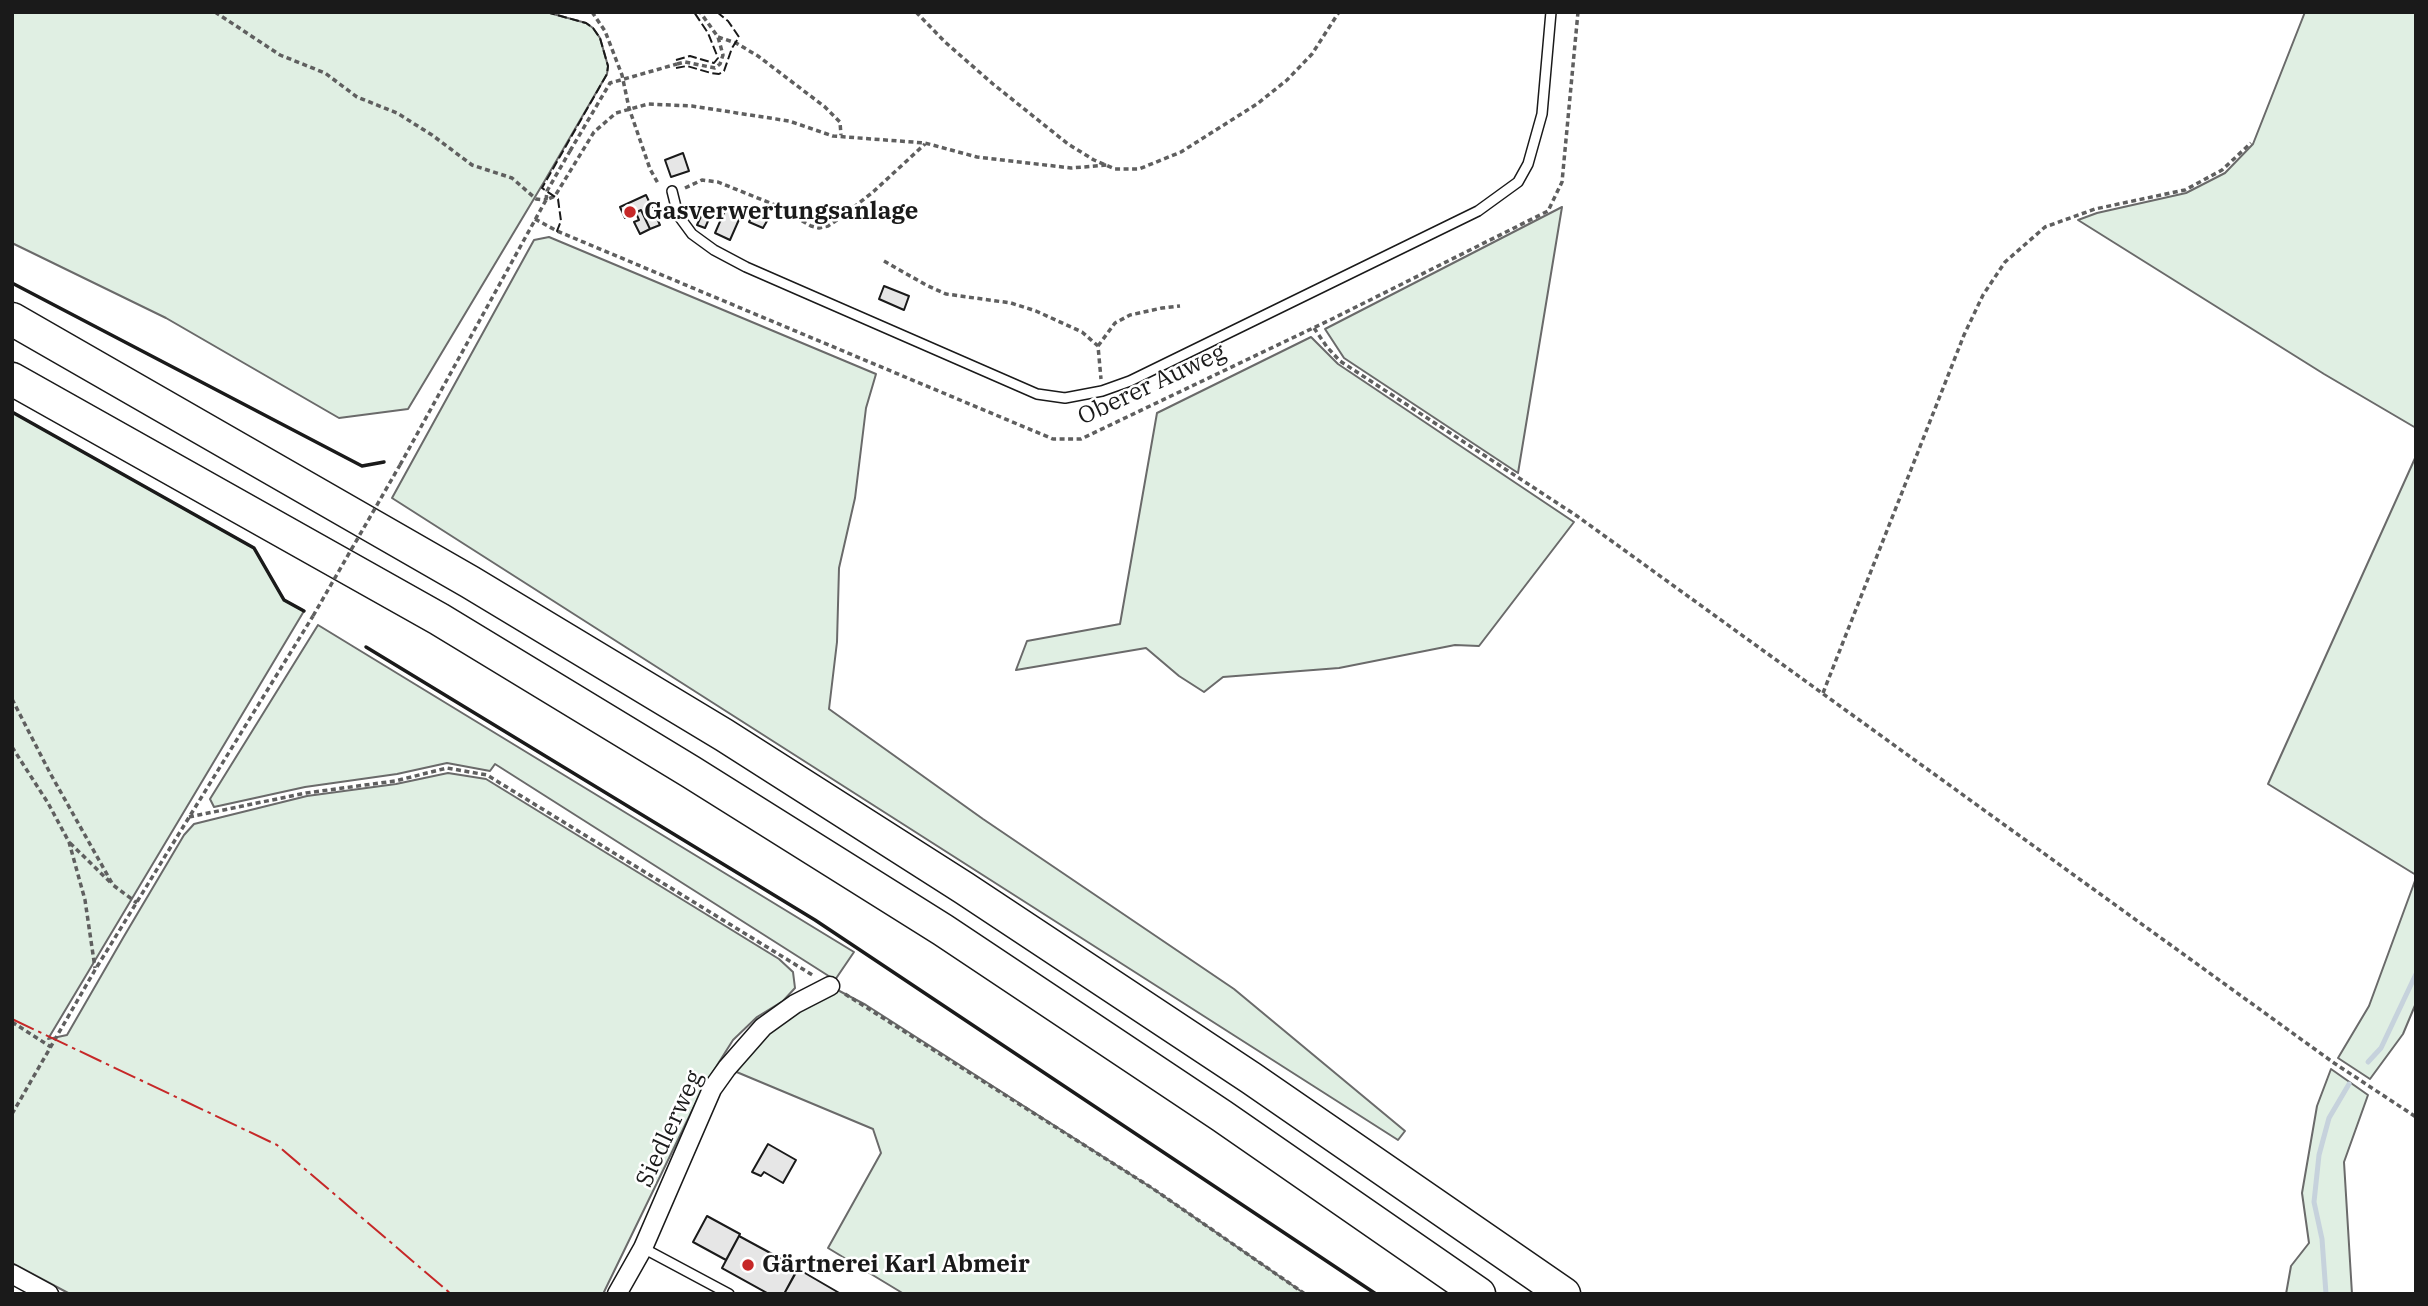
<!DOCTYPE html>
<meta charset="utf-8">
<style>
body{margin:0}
#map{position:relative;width:2428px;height:1306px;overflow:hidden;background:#fff;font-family:"IBM Plex Serif",serif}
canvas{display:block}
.frame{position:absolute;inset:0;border:14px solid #1a1a1a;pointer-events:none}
</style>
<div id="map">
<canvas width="2428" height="1306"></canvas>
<div class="frame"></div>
</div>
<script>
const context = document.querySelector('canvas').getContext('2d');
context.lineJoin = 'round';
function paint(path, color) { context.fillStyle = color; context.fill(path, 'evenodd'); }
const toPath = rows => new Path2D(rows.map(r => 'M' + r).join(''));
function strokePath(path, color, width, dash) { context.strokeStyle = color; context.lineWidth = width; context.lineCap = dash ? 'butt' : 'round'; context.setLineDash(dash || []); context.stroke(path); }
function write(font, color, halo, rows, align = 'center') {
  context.font = font + ' "IBM Plex Serif",serif'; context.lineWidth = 5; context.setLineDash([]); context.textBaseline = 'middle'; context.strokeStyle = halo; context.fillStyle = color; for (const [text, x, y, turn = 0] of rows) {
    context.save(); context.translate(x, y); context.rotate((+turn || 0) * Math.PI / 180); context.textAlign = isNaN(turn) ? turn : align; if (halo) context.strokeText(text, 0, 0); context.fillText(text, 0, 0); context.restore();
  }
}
const green = toPath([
 [12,12,546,12,586,23,593,28,600,38,608,66,607,74,544,182,408,409,339,418,166,318,12,243,12,12],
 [2305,12,2416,12,2416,428,2324,374,2078,220,2097,213,2186,193,2225,173,2253,144,2305,12],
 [1562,207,1518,473,1344,358,1325,329,1562,207],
 [549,237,876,374,866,408,855,498,839,568,837,642,829,709,983,819,1234,989,1405,1131,1398,1140,392,498,534,240,549,237],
 [1311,337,1338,364,1574,522,1479,646,1455,645,1339,668,1223,677,1204,692,1179,676,1146,648,1016,670,1027,641,1120,624,1157,413,1311,337],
 [12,412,254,548,284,600,304,611,48,1039,67,1035,123,938,184,835,194,824,307,796,396,784,448,773,486,779,779,959,793,972,795,988,783,1001,757,1017,733,1040,704,1086,603,1294,70,1294,12,1263,12,412],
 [2416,456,2416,875,2268,784,2416,456],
 [318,625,854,952,835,980,495,764,490,771,447,763,397,774,305,787,214,807,210,799,318,625],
 [2416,878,2416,1003,2403,1034,2370,1079,2338,1058,2369,1006,2416,878],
 [830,986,866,1005,1152,1188,1305,1294,904,1294,828,1248,881,1153,873,1129,727,1068,763,1027,830,986],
 [2331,1069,2368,1095,2344,1162,2352,1294,2286,1294,2291,1266,2309,1243,2302,1193,2317,1106,2331,1069]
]);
paint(green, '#e0efe3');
strokePath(green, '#6a6a6a', 2);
strokePath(toPath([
 [2368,1062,2381,1048,2416,974],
 [2326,1294,2322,1239,2314,1202,2319,1155,2329,1118,2349,1084]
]), '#c6d2dc', 5);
const building = toPath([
 [683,153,689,171,671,177,665,160,683,153],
 [646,195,660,225,650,229,641,210,625,218,620,207,646,195],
 [705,208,712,212,705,228,697,225,705,208],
 [726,208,741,215,730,240,715,233,726,208],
 [641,210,650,229,640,234,634,222,639,220,636,213,641,210],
 [753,214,767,221,763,228,749,222,753,214],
 [884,286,909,296,904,310,879,299,884,286],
 [768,1144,796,1160,783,1183,764,1172,761,1176,752,1172,768,1144],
 [707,1216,740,1234,726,1260,693,1242,707,1216],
 [739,1236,798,1268,784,1294,769,1294,722,1268,739,1236],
 [798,1269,841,1294,784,1294,798,1269]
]);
paint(building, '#e6e6e6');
strokePath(building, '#1a1a1a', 2);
const lane = toPath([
 [672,191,678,215,692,234,714,250,746,267,1037,394,1065,398,1102,391,1130,381,1478,211,1518,182,1528,164,1542,114,1551,12],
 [643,1248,729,1294]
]);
const street = toPath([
 [12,1274,49,1294],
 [617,1294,643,1248,712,1089,727,1068,763,1027,795,1004,830,986]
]);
const highway = toPath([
 [12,319,470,582,724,735,964,888,1251,1078,1564,1294],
 [12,379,439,619,691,772,943,930,1222,1116,1479,1294]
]);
strokePath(lane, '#1a1a1a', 12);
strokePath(street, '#1a1a1a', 21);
strokePath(highway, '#1a1a1a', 35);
strokePath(toPath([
 [215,12,280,55,325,73,357,97,397,113,432,135,472,165,512,178,536,199,546,200],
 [592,12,605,31,622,75,629,108,650,169,659,185],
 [916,12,945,42,993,84,1068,144,1094,160,1115,169,1139,169,1181,152,1257,104,1287,80,1312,54,1339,12],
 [718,37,736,43,758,56,825,107,840,122,841,135],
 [677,64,685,62,715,68,720,64,723,55,718,37,700,12],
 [685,188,702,180,718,182,775,205,811,226,819,228,828,226,840,218,873,192,925,144],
 [546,200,547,191,570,151],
 [535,219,557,231,1053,439,1081,439,1332,319,1548,211,1562,182,1578,12],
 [884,261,926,285,946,294,1011,303,1036,311,1082,332,1098,346,1101,379],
 [1314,328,1327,347,1340,361,1577,516,2334,1063,2416,1117],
 [1098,346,1115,323,1130,315,1162,308,1180,306],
 [400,465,546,200,555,196,594,132,616,113,648,104,692,106,789,121,833,136,925,143,977,157,1071,168,1107,165],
 [1823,693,1964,335,1983,295,2005,262,2045,227,2095,209,2185,190,2222,170,2251,143],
 [12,699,50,773,113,885,137,903],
 [12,747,48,803,69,842,85,900,95,968],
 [189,817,306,793,395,781,447,768,487,775,814,976],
 [70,843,110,882],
 [845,994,1152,1188,1305,1294],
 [12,1022,51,1047],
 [12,1114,95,970,313,616]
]), '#5f5f5f', 3.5, [5, 3.5]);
strokePath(lane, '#fff', 9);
strokePath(street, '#fff', 18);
strokePath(highway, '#fff', 32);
strokePath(toPath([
 [570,151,610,83,677,64],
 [313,616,400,465]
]), '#5f5f5f', 3.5, [5, 3.5]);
strokePath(toPath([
 [546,12,586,23,593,28,600,38,608,66,607,74,542,188,558,199,561,221,557,231,561,232],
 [676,60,690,56,714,63,718,58,708,33,694,12],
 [676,68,687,66,711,73,719,74,724,71,732,48,739,37,728,21,717,12]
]), '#1a1a1a', 2, [9, 3.5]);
strokePath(toPath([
 [12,283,362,466,384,462],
 [12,412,254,548,284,600,304,611],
 [366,647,815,920,1376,1294]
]), '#1a1a1a', 3.5);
strokePath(toPath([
 [12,1019,277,1145,451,1294]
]), '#c62828', 2, [24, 5, 3.5, 5]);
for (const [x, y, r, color] of [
 [630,212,7,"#c62828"],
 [748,1265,7,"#c62828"]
]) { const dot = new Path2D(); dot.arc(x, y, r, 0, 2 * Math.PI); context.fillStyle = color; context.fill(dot); strokePath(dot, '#fff', 2.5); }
write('bold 24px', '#1a1a1a', '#fff', [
 ["Gasverwertungsanlage",644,212],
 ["Gärtnerei Karl Abmeir",762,1265]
], 'left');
write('24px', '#1a1a1a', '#fff', [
 ["Oberer Auweg",1152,385,-25],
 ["Siedlerweg",670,1129,-65]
]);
</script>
